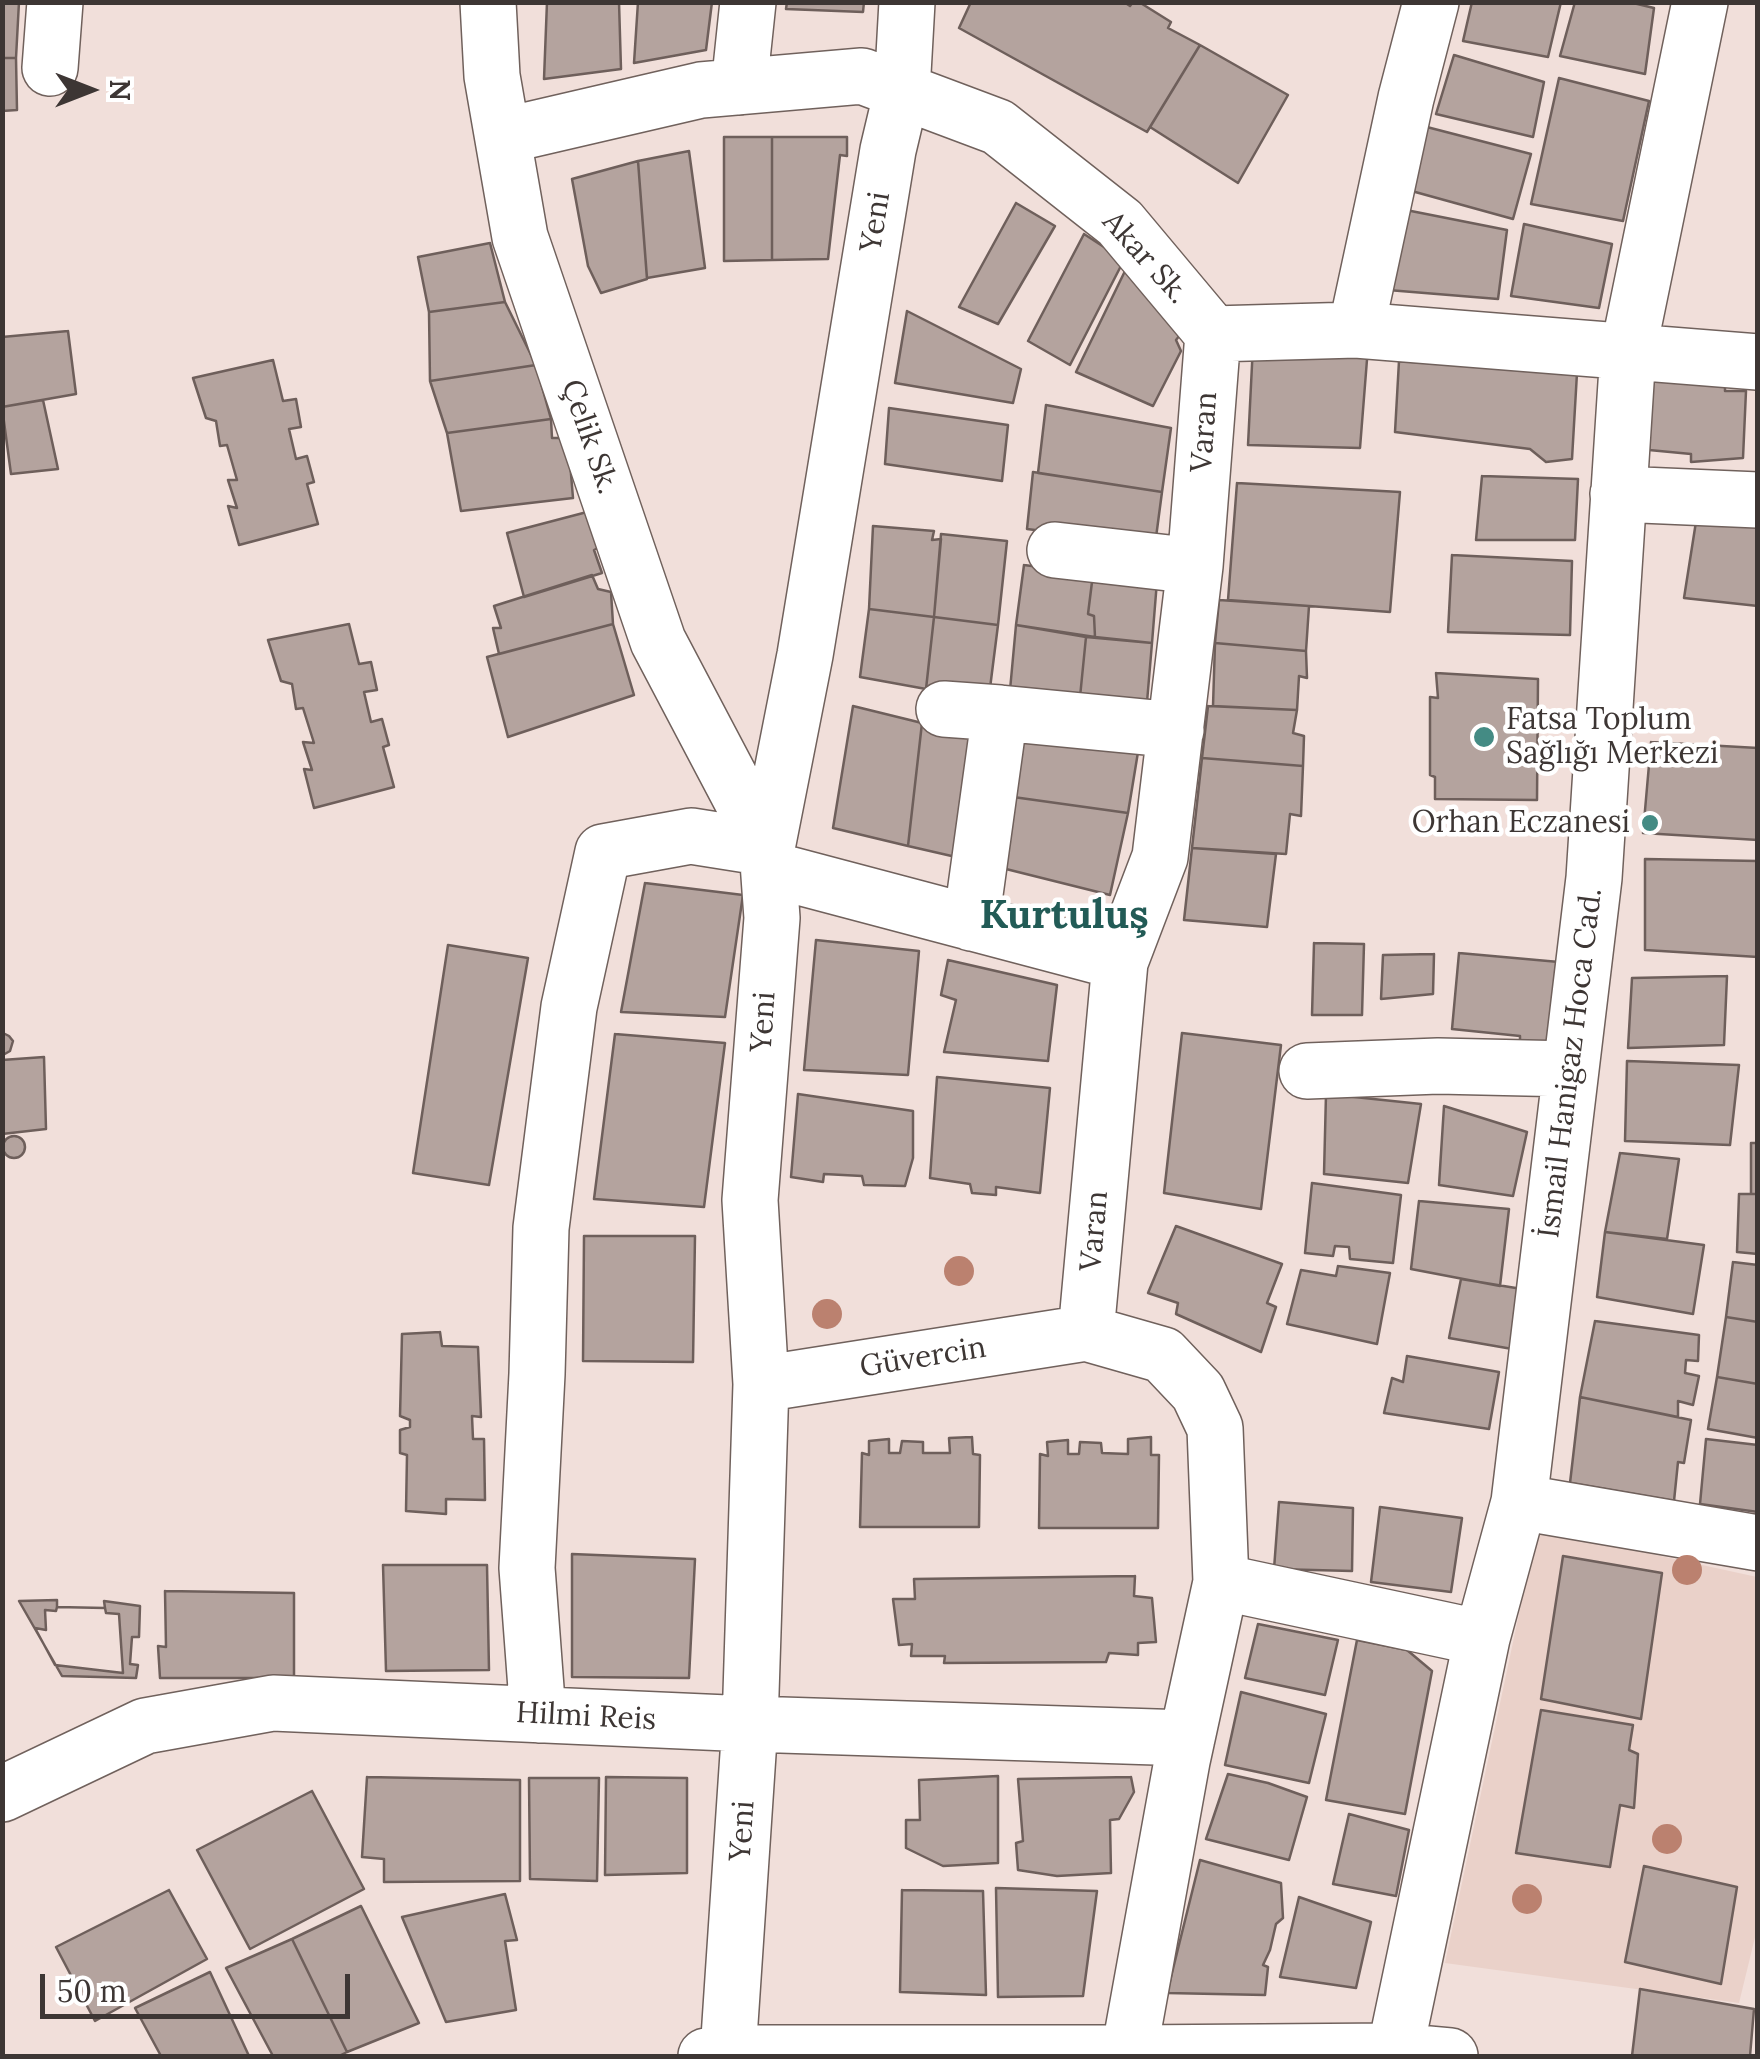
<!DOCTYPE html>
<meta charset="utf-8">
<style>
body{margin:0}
#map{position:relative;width:1760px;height:2059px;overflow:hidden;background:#f1dfda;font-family:Lora,serif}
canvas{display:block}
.frame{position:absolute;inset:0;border:5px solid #3d3634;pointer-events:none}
.north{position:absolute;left:40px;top:40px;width:100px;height:100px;-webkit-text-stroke:8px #fff;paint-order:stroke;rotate:90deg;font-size:28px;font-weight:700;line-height:40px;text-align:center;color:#3d3634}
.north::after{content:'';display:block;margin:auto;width:35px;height:45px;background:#3d3634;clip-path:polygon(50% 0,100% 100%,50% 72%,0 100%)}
.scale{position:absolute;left:40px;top:1974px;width:310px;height:45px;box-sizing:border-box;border:5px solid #3d3634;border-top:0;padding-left:12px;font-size:30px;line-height:35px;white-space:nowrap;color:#3d3634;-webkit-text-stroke:8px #fff;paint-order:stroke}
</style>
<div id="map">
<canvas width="1760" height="2059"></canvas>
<div class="frame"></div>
<div class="north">N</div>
<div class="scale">50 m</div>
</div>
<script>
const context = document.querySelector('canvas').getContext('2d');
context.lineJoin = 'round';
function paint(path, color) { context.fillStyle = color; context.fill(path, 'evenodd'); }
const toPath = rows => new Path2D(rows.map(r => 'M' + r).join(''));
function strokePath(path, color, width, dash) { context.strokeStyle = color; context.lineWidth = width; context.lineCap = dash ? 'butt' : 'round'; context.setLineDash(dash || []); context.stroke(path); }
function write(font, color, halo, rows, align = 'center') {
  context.font = font + ' Lora,serif'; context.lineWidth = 9; context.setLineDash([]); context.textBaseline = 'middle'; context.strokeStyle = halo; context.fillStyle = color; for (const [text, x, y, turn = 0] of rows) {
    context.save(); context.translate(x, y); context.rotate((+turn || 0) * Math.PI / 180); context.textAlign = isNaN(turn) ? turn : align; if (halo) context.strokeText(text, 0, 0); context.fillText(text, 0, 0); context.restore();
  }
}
paint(toPath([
 [1537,1529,1757,1577,1758,1925,1739,2003,1445,1963]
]), '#ead1c9');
const building = toPath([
 [2,2,19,2,16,58,2,58,2,2],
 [547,2,619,2,621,69,544,79,547,2],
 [638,2,712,2,706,50,634,63,638,2],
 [787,2,864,2,863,12,786,9,787,2],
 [971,2,1124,2,1130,6,1133,2,1139,2,1171,22,1168,28,1200,45,1147,132,959,28,971,2],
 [1472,2,1561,2,1548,57,1463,41,1472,2],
 [1575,2,1629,2,1654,8,1645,74,1560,56,1575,2],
 [1200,45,1288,95,1238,183,1150,127,1200,45],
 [1454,55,1544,82,1533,137,1436,114,1454,55],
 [2,58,16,58,17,110,2,111,2,58],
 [1559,78,1649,101,1623,221,1531,204,1559,78],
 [1423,126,1531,154,1513,219,1408,190,1423,126],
 [724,137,772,137,772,260,724,261,724,137],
 [772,137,847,137,847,156,840,155,828,259,772,260,772,137],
 [689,151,705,268,647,278,638,161,689,151],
 [638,161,647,279,601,293,588,266,572,179,638,161],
 [1016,203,1055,226,998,324,959,307,1016,203],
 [1406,210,1507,230,1498,299,1388,290,1406,210],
 [1524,224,1612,244,1599,308,1511,296,1524,224],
 [1084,234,1124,260,1070,365,1028,341,1084,234],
 [490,243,505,302,429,312,418,257,490,243],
 [1125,271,1188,325,1176,340,1181,351,1153,406,1076,372,1125,271],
 [505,302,536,365,430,381,429,312,505,302],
 [907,311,1021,369,1013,403,895,383,907,311],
 [68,331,76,394,2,407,2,337,68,331],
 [1253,345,1368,347,1360,448,1248,445,1253,345],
 [273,360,283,401,296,399,301,427,289,429,296,459,307,456,314,482,307,484,318,524,239,545,228,506,237,508,228,480,237,480,227,445,220,446,216,421,206,418,193,378,273,360],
 [1399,361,1577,373,1572,459,1546,462,1530,449,1395,432,1399,361],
 [536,365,551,419,447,433,430,381,536,365],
 [1650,379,1725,382,1725,391,1746,391,1743,458,1691,462,1691,454,1649,450,1650,379],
 [43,400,58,469,11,474,2,407,43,400],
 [1046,405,1171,428,1162,492,1038,473,1046,405],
 [889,408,1008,425,1002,481,885,464,889,408],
 [551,419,552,438,568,438,573,498,461,511,447,433,551,419],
 [1033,472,1162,492,1155,545,1027,529,1033,472],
 [1482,476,1578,479,1575,540,1476,540,1482,476],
 [1237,483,1400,492,1390,612,1228,600,1237,483],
 [1698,509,1758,517,1758,606,1684,598,1698,509],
 [587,512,600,547,594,550,602,573,524,597,507,533,587,512],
 [873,526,934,531,932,540,941,539,934,617,869,609,873,526],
 [941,534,1007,541,998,625,934,617,941,534],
 [1452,555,1572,561,1570,635,1448,632,1452,555],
 [1024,565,1093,574,1088,614,1094,616,1095,637,1016,625,1024,565],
 [1093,574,1157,581,1152,643,1095,637,1094,616,1088,614,1093,574],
 [592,575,598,589,611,592,613,624,499,654,493,628,501,628,494,606,592,575],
 [1219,600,1309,606,1306,651,1215,643,1219,600],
 [869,609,934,617,926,689,860,677,869,609],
 [934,617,998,625,989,696,926,689,934,617],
 [349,624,359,664,371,662,377,690,364,692,371,722,382,719,389,745,383,747,394,787,314,808,304,769,312,770,303,742,314,743,303,708,296,709,292,684,281,681,268,640,349,624],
 [613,624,634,695,508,737,487,657,613,624],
 [1016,625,1086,637,1079,707,1009,701,1016,625],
 [1086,637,1152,643,1146,714,1079,707,1086,637],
 [1215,643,1306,651,1307,678,1299,676,1297,710,1213,706,1215,643],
 [1436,673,1538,679,1537,800,1435,799,1435,777,1430,775,1430,697,1438,698,1436,673],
 [853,706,922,723,908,846,833,828,853,706],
 [1208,706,1297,710,1293,733,1304,736,1303,766,1202,758,1208,706],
 [1016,721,1139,746,1128,813,1006,796,1016,721],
 [922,723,988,732,969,860,908,846,922,723],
 [1651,742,1758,748,1758,840,1643,833,1651,742],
 [1202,758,1303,766,1301,816,1290,814,1286,854,1192,848,1202,758],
 [1006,796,1128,813,1110,895,994,866,1006,796],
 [1192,848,1276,854,1267,927,1184,920,1192,848],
 [1645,859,1758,861,1758,957,1645,950,1645,859],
 [645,883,743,895,725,1017,621,1012,645,883],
 [816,940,919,951,908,1075,804,1070,816,940],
 [1314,943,1364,944,1362,1015,1312,1015,1314,943],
 [448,945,528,958,489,1185,413,1173,448,945],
 [1459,953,1559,962,1553,1046,1520,1043,1520,1036,1452,1029,1459,953],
 [1434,954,1433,994,1381,999,1383,955,1434,954],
 [948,960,1057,985,1048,1061,944,1052,956,1000,941,995,948,960],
 [1727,976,1724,1045,1628,1048,1632,978,1727,976],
 [3,1033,9,1036,13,1041,10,1051,3,1055,3,1033],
 [1182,1033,1281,1045,1261,1209,1164,1193,1182,1033],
 [615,1034,725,1043,704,1207,594,1199,615,1034],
 [44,1057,46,1129,2,1134,2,1060,44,1057],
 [1627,1061,1739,1065,1730,1145,1625,1141,1627,1061],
 [937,1077,1050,1088,1040,1193,996,1187,996,1195,972,1193,970,1184,930,1178,937,1077],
 [798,1094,913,1111,913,1158,905,1186,864,1185,862,1176,824,1174,823,1182,791,1177,798,1094],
 [1326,1094,1421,1104,1408,1183,1324,1174,1326,1094],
 [1444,1106,1527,1132,1513,1196,1439,1185,1444,1106],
 '3 1147a11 11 0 1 1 22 0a11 11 0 1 1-22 0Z',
 [1751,1143,1758,1143,1758,1194,1751,1194,1751,1143],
 [1620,1153,1679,1159,1667,1239,1605,1232,1620,1153],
 [1312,1183,1401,1195,1393,1263,1350,1259,1349,1247,1335,1246,1333,1256,1305,1253,1312,1183],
 [1739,1194,1758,1194,1758,1254,1737,1252,1739,1194],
 [1419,1201,1509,1209,1500,1286,1411,1269,1419,1201],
 [1176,1226,1282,1264,1267,1303,1276,1307,1261,1352,1176,1314,1178,1303,1148,1293,1176,1226],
 [1605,1232,1704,1245,1693,1314,1597,1297,1605,1232],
 [584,1236,695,1236,693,1362,583,1361,584,1236],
 [1733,1262,1758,1265,1758,1322,1726,1317,1733,1262],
 [1338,1266,1390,1273,1377,1344,1287,1324,1301,1270,1336,1276,1338,1266],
 [1461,1279,1528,1290,1518,1350,1449,1338,1461,1279],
 [1726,1317,1758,1322,1758,1384,1717,1377,1726,1317],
 [1595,1321,1699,1335,1698,1361,1686,1360,1685,1373,1699,1376,1693,1405,1678,1401,1678,1417,1580,1397,1595,1321],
 [440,1332,442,1346,478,1347,481,1417,472,1416,473,1439,484,1439,485,1500,446,1499,446,1514,406,1511,407,1455,400,1453,400,1430,410,1427,410,1420,400,1416,402,1334,440,1332],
 [1407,1356,1499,1372,1489,1429,1384,1413,1392,1378,1403,1382,1407,1356],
 [1717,1377,1758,1384,1758,1438,1708,1429,1717,1377],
 [1580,1397,1691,1420,1684,1463,1678,1462,1674,1501,1570,1483,1580,1397],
 [972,1437,973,1454,980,1455,979,1527,860,1527,862,1453,869,1455,869,1441,889,1439,889,1453,900,1453,902,1441,923,1442,923,1453,950,1453,949,1438,972,1437],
 [1151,1437,1151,1455,1159,1455,1158,1528,1039,1528,1040,1454,1048,1456,1047,1442,1068,1440,1068,1454,1079,1454,1080,1442,1101,1443,1102,1453,1128,1454,1128,1439,1151,1437],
 [1706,1439,1758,1445,1758,1512,1700,1504,1706,1439],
 [1279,1502,1353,1508,1352,1571,1274,1569,1279,1502],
 [1380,1507,1462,1518,1451,1592,1371,1582,1380,1507],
 [572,1554,695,1559,689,1678,572,1677,572,1554],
 [1563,1556,1662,1573,1641,1719,1541,1699,1563,1556],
 [383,1565,487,1565,489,1670,386,1671,383,1565],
 [1135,1576,1134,1596,1152,1598,1156,1642,1138,1643,1138,1655,1109,1653,1106,1662,944,1663,945,1656,911,1656,912,1644,899,1645,893,1599,915,1599,914,1579,1135,1576],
 [165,1591,294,1593,294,1678,160,1678,158,1646,166,1647,165,1591],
 [57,1600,57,1607,105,1608,104,1601,140,1606,139,1637,132,1637,130,1664,138,1665,136,1678,62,1676,19,1601,57,1600],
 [57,1607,105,1608,106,1613,119,1614,123,1673,55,1665,35,1628,46,1630,45,1610,56,1611,57,1607],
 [1258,1624,1338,1640,1325,1695,1245,1678,1258,1624],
 [1357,1640,1407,1650,1432,1671,1405,1814,1326,1800,1357,1640],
 [1241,1692,1326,1714,1309,1783,1225,1765,1241,1692],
 [1541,1710,1633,1725,1629,1750,1638,1754,1634,1808,1620,1805,1610,1867,1516,1853,1541,1710],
 [1228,1774,1268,1783,1307,1797,1289,1860,1206,1839,1228,1774],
 [998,1776,998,1863,943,1866,906,1848,906,1820,920,1820,919,1780,998,1776],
 [367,1777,520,1780,520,1881,384,1882,384,1859,362,1857,367,1777],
 [606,1777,687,1778,687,1873,605,1875,606,1777],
 [1131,1777,1134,1792,1119,1819,1110,1820,1111,1873,1057,1876,1018,1870,1016,1843,1023,1841,1018,1779,1131,1777],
 [529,1778,599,1778,597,1881,530,1879,529,1778],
 [312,1791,364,1889,250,1949,197,1850,312,1791],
 [1349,1814,1409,1830,1396,1896,1333,1884,1349,1814],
 [1200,1860,1281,1883,1283,1918,1276,1924,1270,1950,1263,1965,1268,1967,1265,1995,1167,1993,1200,1860],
 [1644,1866,1737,1887,1721,1984,1625,1962,1644,1866],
 [996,1888,1097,1891,1083,1996,998,1997,996,1888],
 [169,1890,207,1959,95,2021,56,1947,169,1890],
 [902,1890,983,1891,986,1995,900,1992,902,1890],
 [505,1894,517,1940,505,1941,516,2010,446,2022,402,1917,505,1894],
 [1299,1897,1371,1922,1356,1988,1280,1977,1299,1897],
 [361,1906,419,2023,347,2052,292,1939,361,1906],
 [292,1939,347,2052,339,2056,273,2056,226,1968,292,1939],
 [210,1972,249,2056,161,2056,135,2008,210,1972],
 [1640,1989,1754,2009,1750,2056,1632,2056,1640,1989]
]);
paint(building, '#b4a39e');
strokePath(building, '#6e5f5b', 2.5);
const minor = toPath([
 [488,2,492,76,520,237,658,641,767,848],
 [50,68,55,2],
 [739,87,748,2],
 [503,136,701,90,862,76,998,127,1120,223,1213,334,1356,330,1758,362],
 [1356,330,1406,98,1431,2],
 [1618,494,1758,500],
 [1055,550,1195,566],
 [944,709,1000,713,971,923],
 [1000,713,1176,730],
 [769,869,1120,962],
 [1307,1071,1438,1066,1571,1069],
 [761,1384,1086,1333],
 [1519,1502,1758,1543],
 [1221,1582,1482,1638],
 [538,1715,527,1568,537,1374,541,1228,569,1007,603,852,691,836,767,848],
 [2,1794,145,1726,273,1703,750,1724,1187,1738],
 [728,2053,750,1724,761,1384,750,1200,772,918,767,848,805,655,888,150,902,91,907,2],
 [1129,2053,1182,1761,1221,1582,1215,1428,1198,1392,1163,1355,1086,1333,1120,962,1160,857,1195,566,1213,334],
 [706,2056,728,2053,1129,2053,1395,2051,1450,2056],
 [1394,2056,1482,1638,1519,1502,1594,878,1628,352,1700,2]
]);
strokePath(minor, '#70615c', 58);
strokePath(minor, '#fff', 55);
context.fillStyle = '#bb816f';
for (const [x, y] of [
 [959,1271],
 [827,1314],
 [1687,1570],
 [1667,1839],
 [1527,1899]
]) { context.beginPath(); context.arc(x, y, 15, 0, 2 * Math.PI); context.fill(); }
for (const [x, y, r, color] of [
 [1484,737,12,"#448b84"],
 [1650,823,10,"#448b84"]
]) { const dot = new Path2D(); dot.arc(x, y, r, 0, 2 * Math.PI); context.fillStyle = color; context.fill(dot); strokePath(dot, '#fff', 4); }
write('30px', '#3d3634', '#fff', [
 ["Yeni",876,222,-81],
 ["Akar Sk.",1145,258,48],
 ["Varan",1205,432,-86],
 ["Çelik Sk.",589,437,71],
 ["Yeni",764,1022,-86],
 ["İsmail Hanigaz Hoca Cad.",1571,1063,-83],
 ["Varan",1095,1231,-85],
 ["Güvercin",923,1358,-9],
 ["Hilmi Reis",586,1717,3],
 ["Yeni",743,1831,-86]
]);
write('30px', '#3d3634', '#fff', [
 ["Fatsa Toplum",1506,720],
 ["Sağlığı Merkezi",1506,754],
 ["Orhan Eczanesi",1630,823,"right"]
], 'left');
write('bold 40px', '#225b56', '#fff', [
 ["Kurtuluş",1064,917]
]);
</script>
